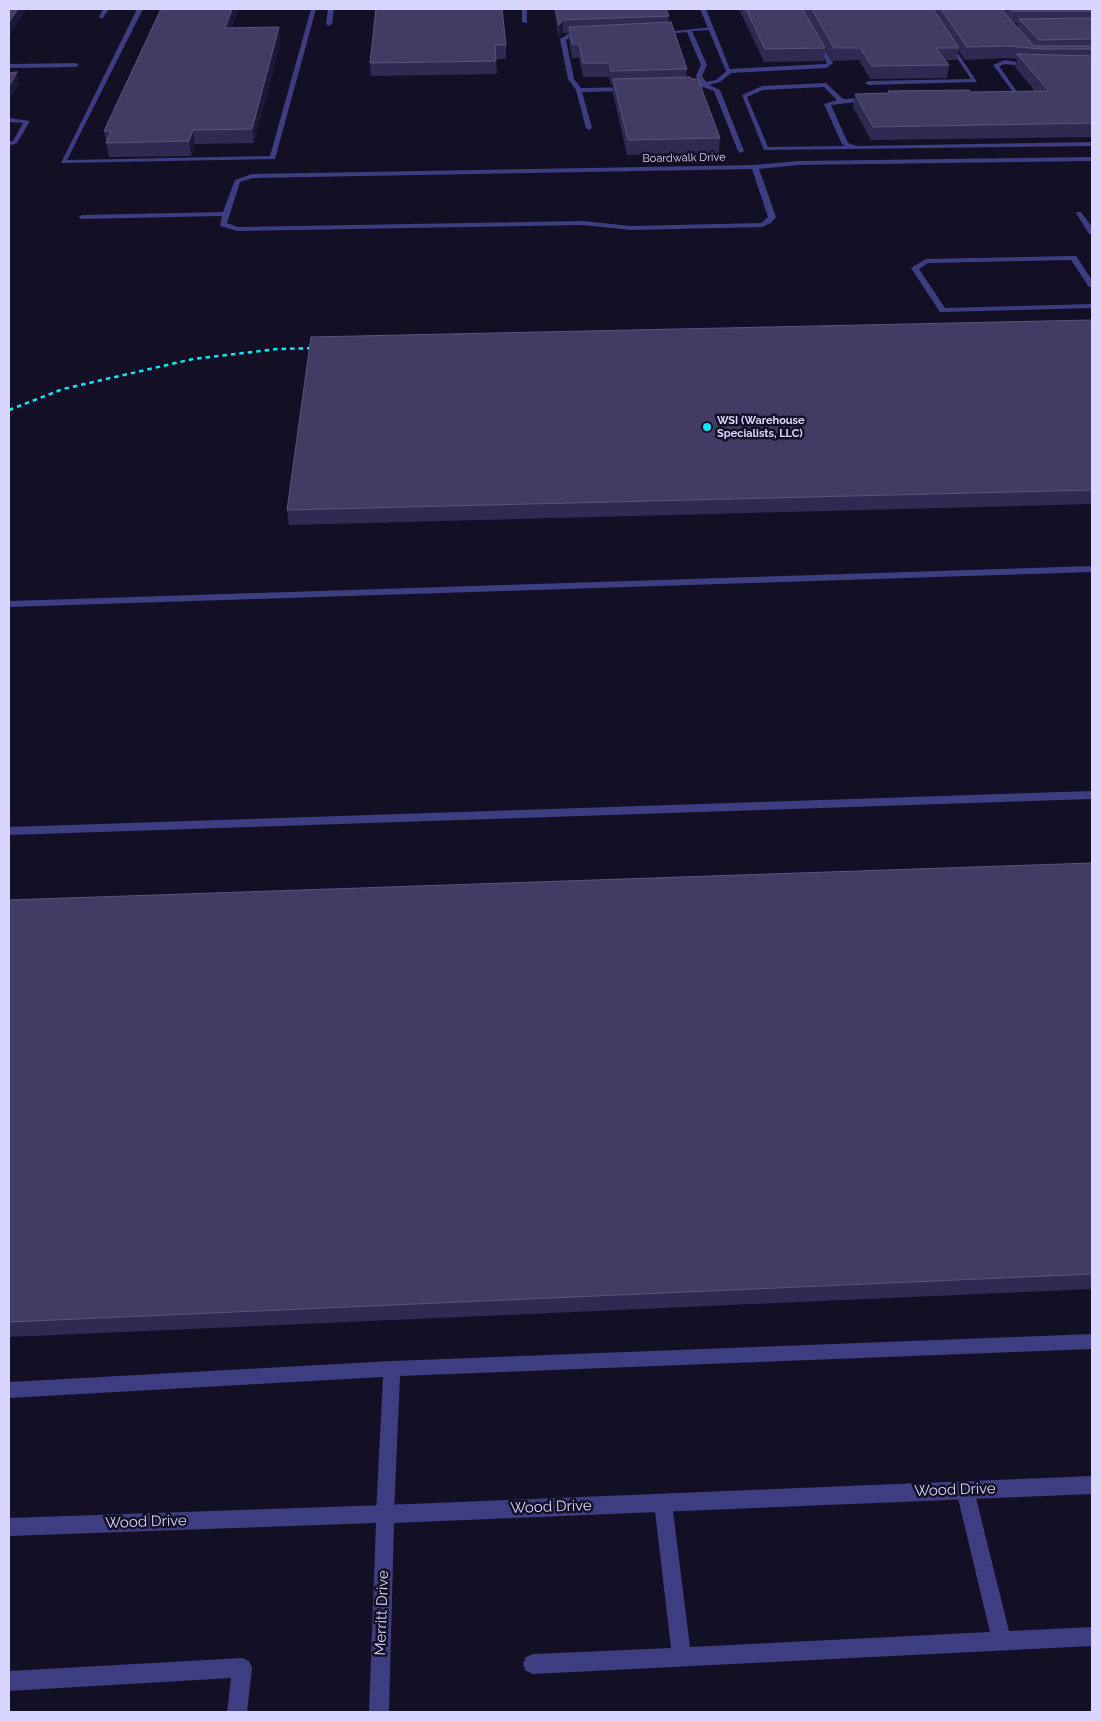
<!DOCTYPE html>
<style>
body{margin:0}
#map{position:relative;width:1101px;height:1721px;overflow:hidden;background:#131025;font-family:Raleway,sans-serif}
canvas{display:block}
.frame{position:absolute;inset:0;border:10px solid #d8d6fe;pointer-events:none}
</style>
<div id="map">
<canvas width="1101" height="1721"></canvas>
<div class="frame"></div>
</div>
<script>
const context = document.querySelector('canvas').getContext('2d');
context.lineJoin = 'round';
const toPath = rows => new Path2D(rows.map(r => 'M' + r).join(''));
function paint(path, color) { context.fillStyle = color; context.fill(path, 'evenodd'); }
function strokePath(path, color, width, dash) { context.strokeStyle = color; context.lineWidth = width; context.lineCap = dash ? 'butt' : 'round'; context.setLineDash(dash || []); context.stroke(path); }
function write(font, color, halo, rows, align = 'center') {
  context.font = font + ' Raleway,sans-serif'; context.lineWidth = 5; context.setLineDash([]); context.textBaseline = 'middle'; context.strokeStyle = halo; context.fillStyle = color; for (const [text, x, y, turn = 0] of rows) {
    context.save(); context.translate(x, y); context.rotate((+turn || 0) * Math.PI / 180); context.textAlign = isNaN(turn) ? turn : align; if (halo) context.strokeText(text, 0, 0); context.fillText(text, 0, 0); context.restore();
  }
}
paint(toPath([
 [103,9,109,9,102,19,99,17,103,9],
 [137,9,143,9,67,160,270,156,311,9,316,9,275,159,61,163,137,9],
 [328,9,334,9,332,24,329,26,326,24,328,9],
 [522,9,527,9,527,23,522,22,522,9],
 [713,27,711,30,692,31,707,65,702,76,706,82,716,80,729,69,825,64,827,63,814,39,817,37,833,63,826,68,731,73,720,82,709,85,720,90,744,151,741,153,738,151,714,91,703,87,685,90,682,88,700,84,696,76,701,65,687,32,659,35,656,33,713,27],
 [570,33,589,35,571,37,566,40,574,79,581,88,628,87,631,89,628,91,582,92,592,128,589,130,586,128,576,90,568,79,560,39,570,33],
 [948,38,977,82,868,85,865,83,868,81,971,79,945,40,948,38],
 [1005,60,1035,65,1032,67,1005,64,999,66,1022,99,1010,99,1010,97,1016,96,993,65,1005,60],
 [9,64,76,63,79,65,76,67,9,68,9,64],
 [826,83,843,99,870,98,873,100,831,105,848,143,857,146,1092,142,1092,146,764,150,742,95,762,86,826,83],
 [824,87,837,100,824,104,842,144,845,146,768,147,747,97,763,90,824,87],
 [9,118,30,121,17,143,9,146,9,142,13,141,23,123,9,122,9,118],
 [1092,157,1092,161,798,165,759,169,776,217,771,223,762,227,631,230,583,225,237,231,220,226,222,216,82,219,78,217,82,215,223,212,235,180,252,174,755,165,798,161,1092,157],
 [752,169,768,217,761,223,631,226,583,221,238,227,227,223,240,182,253,178,752,169],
 [1077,212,1081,212,1092,227,1092,234,1089,234,1076,213,1077,212],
 [1073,256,1076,256,1092,280,1092,287,1089,287,1071,260,928,263,919,269,945,308,1092,304,1092,308,943,312,940,312,911,268,926,259,1073,256],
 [1092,566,1092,572,9,607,9,601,1092,566],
 [1092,791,1092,799,9,835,9,827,1092,791],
 [1092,1334,1092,1349,400,1376,394,1514,391,1520,385,1523,379,1520,376,1514,383,1377,9,1398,9,1382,392,1361,1092,1334],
 [965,1481,971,1484,974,1490,1009,1631,1092,1627,1092,1646,533,1674,526,1671,523,1664,526,1657,533,1654,671,1648,654,1503,657,1497,663,1494,669,1497,672,1503,690,1647,990,1632,956,1490,959,1484,965,1481],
 [242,1658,249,1661,252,1668,247,1712,227,1712,231,1678,9,1691,9,1671,242,1658]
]), '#3d3d82');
paint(toPath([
 [700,9,706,9,731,72,726,71,700,9]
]), '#3d3d82');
paint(toPath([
 [1092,1476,1092,1494,394,1523,389,1712,369,1712,376,1523,9,1536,9,1518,385,1505,1092,1476]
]), '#3d3d82');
strokePath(toPath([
 [9,410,63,389,193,359,277,349,323,348]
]), '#09e9f6', 2.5, [4.5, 4]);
paint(toPath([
 [161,9,238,9,231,28,281,40,254,143,195,144,191,156,109,157,104,131],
 [376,9,506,45,506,59,496,59,497,74,371,76,370,63],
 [554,9,666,9,669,16,668,23,687,69,686,77,720,138,719,153,627,155,613,93,613,85,611,85,609,77,583,77,579,58,572,58,569,40,569,33,563,33,559,38],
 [739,9,803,9,825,48,824,61,764,62],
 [804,9,1092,9,1092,137,871,140,853,107,855,94,888,93,888,91,971,92,1035,91,1015,67,1017,59,1005,58,965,60,958,50,957,60,946,60,949,65,947,78,870,79,859,60,832,61],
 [1013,23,1018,23,1017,27],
 [1092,320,1092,504,289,525,287,510],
 [1092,863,1092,1289,9,1337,9,900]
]), '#302a52');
paint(toPath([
 [18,9,27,9,9,36,9,22],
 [232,9,238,9,227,41,225,28],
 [563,20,563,33,559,38,559,25],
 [279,27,281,40,254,143,252,129],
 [17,72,19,83,9,101,9,86],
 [193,130,195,144,191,156,189,141]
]), '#1d1838');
const building = toPath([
 [9,9,18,9,9,22,9,9],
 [161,9,232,9,225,28,279,27,252,129,193,130,189,141,106,143,111,131,104,131,161,9],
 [376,9,502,9,506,45,495,45,496,61,370,63,376,9],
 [556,9,666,9,669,16,563,20,559,25,556,9],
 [746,9,803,9,825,48,765,49,746,9],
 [812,9,933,9,959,48,936,48,949,65,872,66,860,48,834,48,812,9],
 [941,9,1001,9,1034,46,1092,46,1092,49,1041,49,1007,46,967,47,941,9],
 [1010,9,1092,9,1092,11,1012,11,1010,9],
 [1092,18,1092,39,1039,40,1019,19,1092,18],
 [671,22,687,69,611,71,609,63,583,63,579,44,572,44,569,27,671,22],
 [1017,54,1092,56,1092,123,873,127,855,94,890,93,888,91,969,90,971,92,1049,91,1017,54],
 [17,72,9,86,9,73,17,72],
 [690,77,691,79,698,79,720,138,628,140,613,79,690,77],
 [1092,320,1092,490,287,510,311,337,1092,320],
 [1092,863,1092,1274,9,1322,9,900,1092,863]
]);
paint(building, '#423c64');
strokePath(building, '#59547c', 1);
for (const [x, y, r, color] of [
 [707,427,5,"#09e9f6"]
]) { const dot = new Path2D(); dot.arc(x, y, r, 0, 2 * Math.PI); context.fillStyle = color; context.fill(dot); strokePath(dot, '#131025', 2); }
write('11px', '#d8d6fe', '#131025', [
 ["Boardwalk Drive",684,158,-1]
]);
write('bold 11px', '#d8d6fe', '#131025', [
 ["WSI (Warehouse",717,421],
 ["Specialists, LLC)",717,434]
], 'left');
write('15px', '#d8d6fe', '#131025', [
 ["Wood Drive",955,1490,-2],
 ["Wood Drive",551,1507,-2],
 ["Wood Drive",146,1522,-2],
 ["Merritt Drive",382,1613,-88]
]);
</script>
